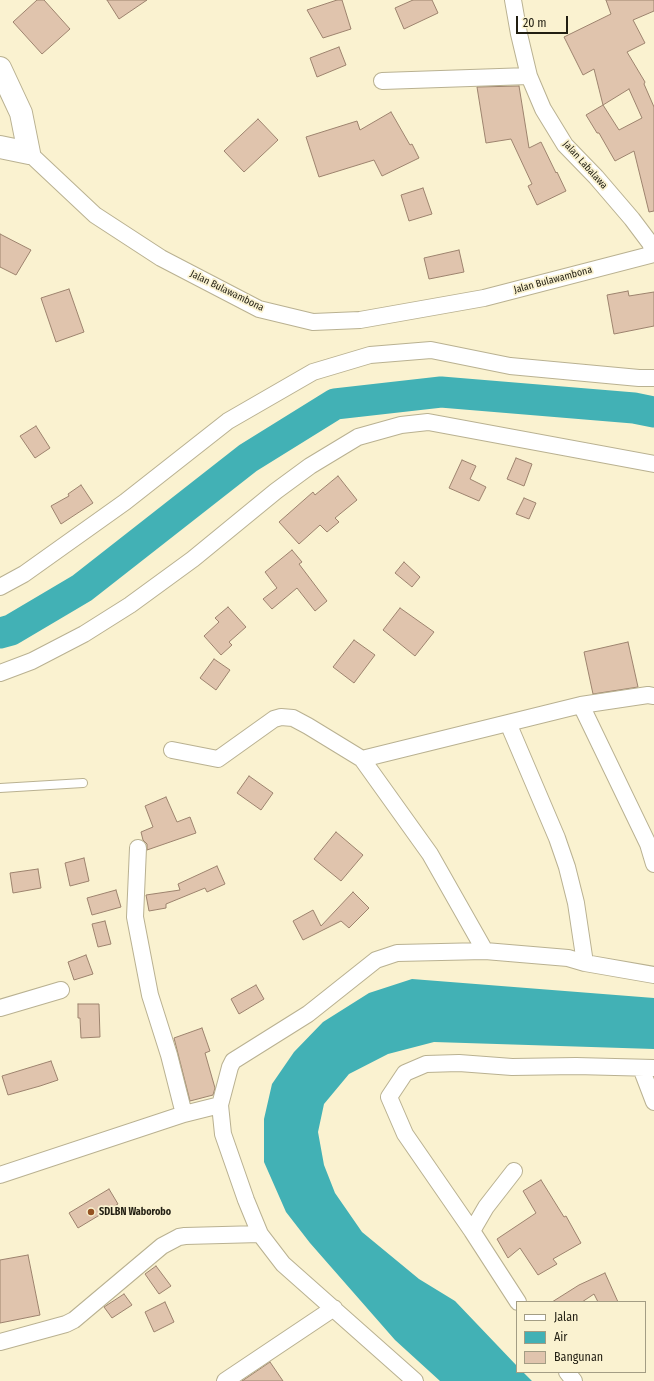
<!DOCTYPE html>
<style>
body{margin:0}
#map{position:relative;width:654px;height:1381px;overflow:hidden;background:#faf2d0;font-family:"Fira Sans Condensed",sans-serif}
canvas{display:block}
.legend{position:absolute;left:516px;top:1301px;width:130px;height:72px;box-sizing:border-box;background:#faf2d0;border:1px solid #a39d84;margin:0;padding:5px 7px;list-style:none;font-size:12px;color:#211e12}
.legend li{display:flex;align-items:center;gap:8px;height:20px}
.legend b{width:20px;border:1px solid #a39d84}
.scale{position:absolute;left:516px;top:16px;width:52px;height:18px;box-sizing:border-box;border:2px solid #211e12;border-top:0;padding-left:5px;font-size:12px;line-height:14px;white-space:nowrap;color:#211e12;-webkit-text-stroke:3px #faf2d0;paint-order:stroke}
</style>
<div id="map">
<canvas width="654" height="1381"></canvas>
<ul class="legend">
<li><b style="height:5px;background:#fff"></b>Jalan</li>
<li><b style="height:11px;background:#42b1b5"></b>Air</li>
<li><b style="height:11px;background:#e0c4ad"></b>Bangunan</li>
</ul>
<div class="scale">20 m</div>
</div>
<script>
const context = document.querySelector('canvas').getContext('2d');
context.lineJoin = 'round';
function paint(path, color) { context.fillStyle = color; context.fill(path, 'evenodd'); }
const toPath = rows => new Path2D(rows.map(r => 'M' + r).join(''));
function strokePath(path, color, width, dash) { context.strokeStyle = color; context.lineWidth = width; context.lineCap = dash ? 'butt' : 'round'; context.setLineDash(dash || []); context.stroke(path); }
function write(font, color, halo, rows, align = 'center') {
  context.font = font + ' "Fira Sans Condensed",sans-serif'; context.lineWidth = 3.5; context.setLineDash([]); context.textBaseline = 'middle'; context.strokeStyle = halo; context.fillStyle = color; for (const [text, x, y, turn = 0] of rows) {
    context.save(); context.translate(x, y); context.rotate((+turn || 0) * Math.PI / 180); context.textAlign = isNaN(turn) ? turn : align; if (halo) context.strokeText(text, 0, 0); context.fillText(text, 0, 0); context.restore();
  }
}
paint(toPath([
 [412,979,654,998,654,1049,434,1042,388,1054,349,1074,324,1104,318,1132,324,1165,335,1193,362,1232,419,1279,455,1301,517,1366,517,1372,523,1372,532,1381,440,1381,395,1340,310,1243,286,1212,264,1162,264,1119,272,1084,294,1052,323,1022,369,993]
]), '#42b1b5');
strokePath(toPath([
 [0,633,11,630,82,588,248,458,335,404,441,392,634,408,654,412]
]), '#42b1b5', 31);
const building = toPath([
 [37,0,44,0,70,29,42,54,13,22,37,0],
 [107,0,147,0,119,19,107,0],
 [337,0,342,0,351,29,323,38,307,10,337,0],
 [413,0,432,0,438,13,404,29,395,8,413,0],
 [606,0,654,0,654,11,633,20,645,43,627,52,645,82,644,84,654,107,654,211,649,212,634,151,615,161,599,133,597,133,586,115,603,105,594,69,583,75,564,37,611,14,606,0],
 [629,89,642,118,619,130,603,105,629,89],
 [339,47,346,65,317,77,310,58,339,47],
 [519,86,529,148,541,142,556,173,557,172,566,191,537,205,528,186,532,184,511,139,486,143,477,87,519,86],
 [391,112,410,145,412,144,419,158,382,176,374,160,319,177,306,137,357,121,360,130,391,112],
 [258,119,278,140,244,172,224,151,258,119],
 [423,188,432,214,409,221,401,195,423,188],
 [0,234,31,250,16,275,0,267,0,234],
 [459,250,464,272,429,279,424,258,459,250],
 [69,289,84,332,56,342,41,298,69,289],
 [628,291,629,296,654,292,654,326,614,334,607,295,628,291],
 [36,426,50,448,35,458,20,436,36,426],
 [516,458,532,464,524,486,507,479,516,458],
 [462,460,476,466,470,479,486,487,479,501,449,488,462,460],
 [338,476,357,500,335,518,339,522,327,532,320,525,299,544,279,522,313,492,315,495,338,476],
 [81,485,93,503,61,524,51,506,69,496,68,494,81,485],
 [524,498,536,503,529,519,516,514,524,498],
 [292,550,302,562,299,564,327,601,315,611,297,588,272,609,263,599,277,588,265,572,292,550],
 [404,562,420,577,412,587,395,573,404,562],
 [228,607,246,627,229,642,232,645,221,655,204,636,219,622,215,618,228,607],
 [400,608,434,632,415,656,383,630,400,608],
 [354,640,375,655,354,683,333,667,354,640],
 [628,642,638,687,593,694,584,652,628,642],
 [214,659,230,670,216,690,200,678,214,659],
 [249,776,273,793,261,810,237,793,249,776],
 [166,797,177,822,190,817,196,833,147,850,147,844,143,840,141,832,153,827,145,806,166,797],
 [336,832,363,855,341,881,314,859,336,832],
 [84,858,89,881,70,886,65,863,84,858],
 [217,866,225,884,207,892,205,888,166,904,166,908,149,911,146,895,180,890,178,884,217,866],
 [38,869,41,888,13,893,10,873,38,869],
 [116,890,121,907,92,915,87,898,116,890],
 [353,892,369,908,349,928,341,921,303,940,293,921,313,910,321,926,353,892],
 [105,921,111,944,98,947,92,924,105,921],
 [86,955,93,974,74,980,68,962,86,955],
 [256,985,264,999,239,1014,231,999,256,985],
 [78,1004,99,1004,100,1037,81,1038,80,1018,78,1018,78,1004],
 [202,1028,210,1051,205,1053,215,1088,213,1095,190,1101,174,1038,202,1028],
 [51,1061,58,1080,40,1086,8,1095,2,1076,51,1061],
 [541,1180,564,1217,566,1216,581,1243,553,1259,557,1264,538,1275,520,1248,508,1258,497,1239,536,1213,523,1191,541,1180],
 [109,1189,118,1204,78,1228,69,1213,109,1189],
 [28,1255,40,1315,0,1323,0,1260,28,1255],
 [156,1266,171,1286,159,1294,145,1274,156,1266],
 [605,1273,618,1302,598,1302,594,1294,582,1302,552,1302,579,1285,605,1273],
 [124,1294,132,1305,112,1318,104,1307,124,1294],
 [165,1302,174,1322,154,1332,145,1312,165,1302],
 [270,1362,283,1381,242,1381,248,1377,270,1362]
]);
paint(building, '#e0c4ad');
strokePath(building, '#9d836e', 1);
const service = toPath([
 [0,788,83,783]
]);
const minor = toPath([
 [513,0,519,34,529,76,543,109,565,145,596,177,632,219,650,243,654,253],
 [382,81,529,76],
 [29,153,95,215,161,258,259,309,313,322,360,320,484,298,654,254],
 [0,587,24,574,125,502,228,421,313,372,370,355,431,350,510,366,639,378,654,378],
 [0,673,32,661,84,634,130,605,193,559,276,491,310,466,358,437,401,425,428,422,654,464],
 [581,705,648,844,654,864],
 [508,723,557,838,567,867,576,903,585,963],
 [172,750,218,759,274,719,281,717,293,718,308,726,362,759,430,854,485,951],
 [362,759,581,705,648,695,654,696],
 [138,848,135,917,150,995,169,1055,184,1114],
 [0,1008,61,990],
 [641,1068,654,1102],
 [0,1175,184,1114,220,1105],
 [472,1231,486,1207,514,1171],
 [518,1302,472,1231,405,1134,389,1097,405,1073,426,1064,459,1063,512,1067,576,1066,654,1068],
 [0,1342,66,1324,74,1320,162,1246,179,1237,185,1236,260,1234],
 [567,1372,574,1381],
 [225,1381,334,1308],
 [415,1381,283,1264,260,1234,246,1200,223,1134,220,1105,230,1067,233,1061,308,1014,376,960,397,953,485,951,568,958,585,963,654,975]
]);
const secondary = toPath([
 [0,68,21,113,29,153,0,147]
]);
strokePath(service, '#b9b191', 10);
strokePath(minor, '#b9b191', 18);
strokePath(secondary, '#b9b191', 24);
strokePath(service, '#fff', 8);
strokePath(minor, '#fff', 16);
strokePath(secondary, '#fff', 22);
for (const [x, y, r, color] of [
 [91,1212,4,"#945221"]
]) { const dot = new Path2D(); dot.arc(x, y, r, 0, 2 * Math.PI); context.fillStyle = color; context.fill(dot); strokePath(dot, '#faf2d0', 1.5); }
write('10px', '#211e12', '#faf2d0', [
 ["Jalan Labalawa",585,165,48],
 ["Jalan Bulawambona",553,280,-15],
 ["Jalan Bulawambona",227,291,26]
]);
write('bold 10px', '#211e12', '#faf2d0', [
 ["SDLBN Waborobo",99,1212]
], 'left');
</script>
